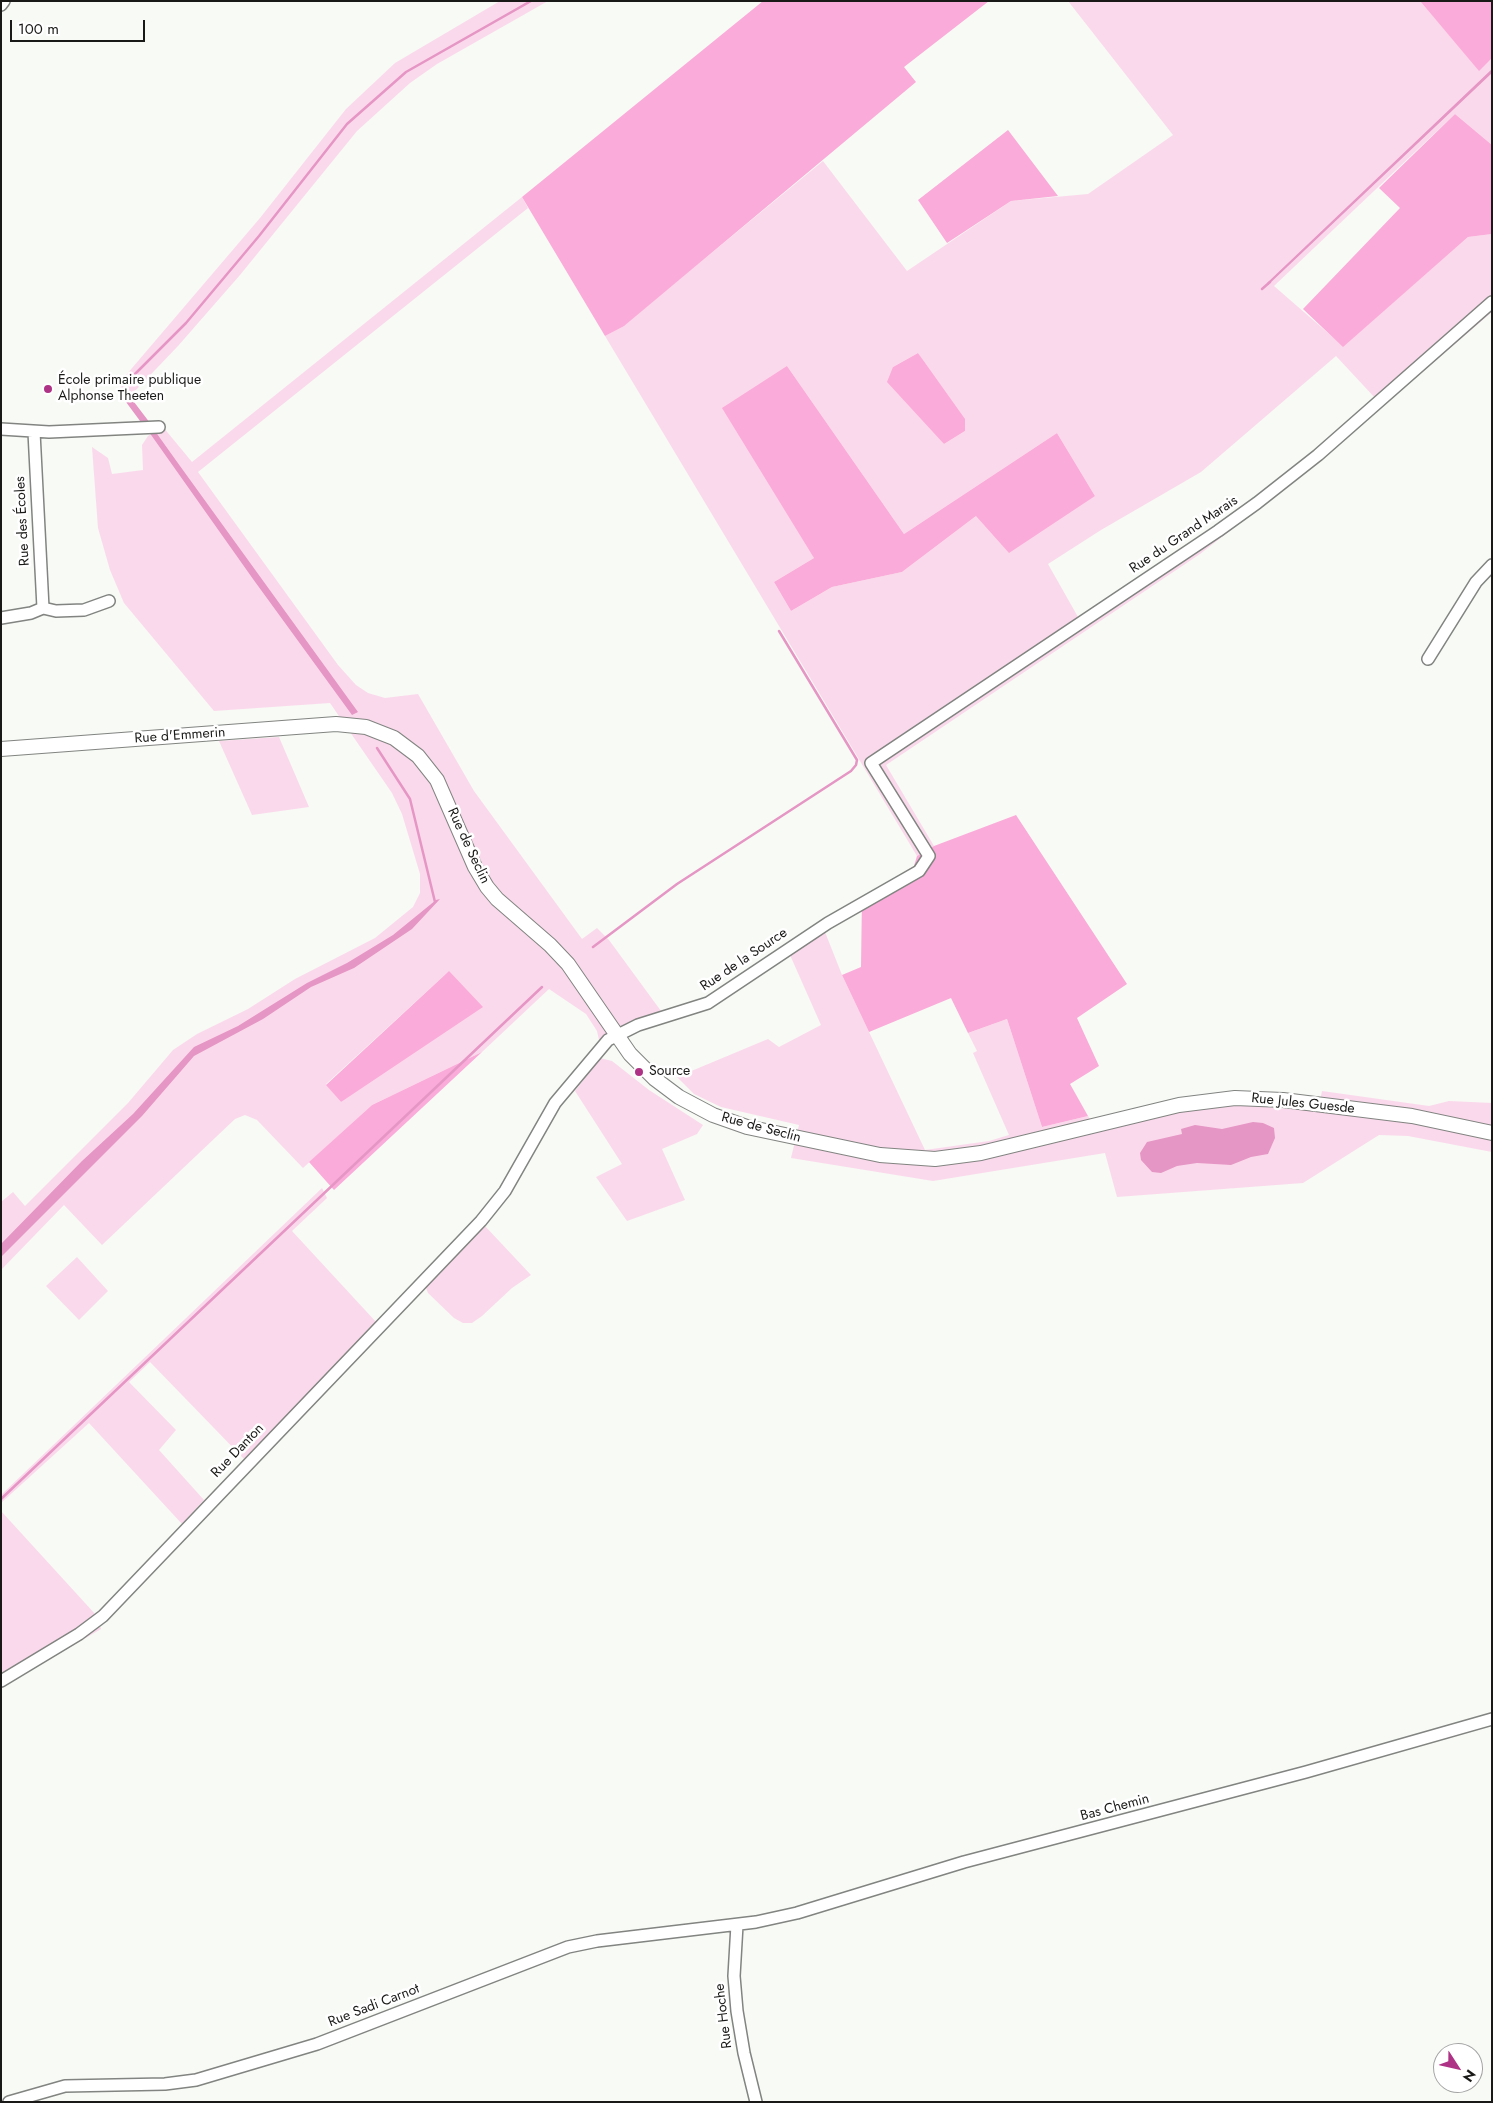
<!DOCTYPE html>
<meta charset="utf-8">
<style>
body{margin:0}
#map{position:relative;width:1493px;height:2103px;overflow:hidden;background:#f7faf5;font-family:Jost,sans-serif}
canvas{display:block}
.frame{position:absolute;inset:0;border:2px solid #191a18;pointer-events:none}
.north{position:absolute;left:1433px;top:2043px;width:50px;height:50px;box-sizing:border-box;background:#fff;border:1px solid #a3a3a3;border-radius:50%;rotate:125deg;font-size:14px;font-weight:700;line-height:20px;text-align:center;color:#191a18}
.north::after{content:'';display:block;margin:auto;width:18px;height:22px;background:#ae3285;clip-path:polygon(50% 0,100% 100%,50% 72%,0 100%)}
.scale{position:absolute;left:10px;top:20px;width:135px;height:22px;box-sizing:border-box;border:2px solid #191a18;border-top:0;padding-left:6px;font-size:15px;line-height:18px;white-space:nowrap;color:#191a18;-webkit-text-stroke:4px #fff;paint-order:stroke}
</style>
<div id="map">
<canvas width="1493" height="2103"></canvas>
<div class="frame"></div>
<div class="north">N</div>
<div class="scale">100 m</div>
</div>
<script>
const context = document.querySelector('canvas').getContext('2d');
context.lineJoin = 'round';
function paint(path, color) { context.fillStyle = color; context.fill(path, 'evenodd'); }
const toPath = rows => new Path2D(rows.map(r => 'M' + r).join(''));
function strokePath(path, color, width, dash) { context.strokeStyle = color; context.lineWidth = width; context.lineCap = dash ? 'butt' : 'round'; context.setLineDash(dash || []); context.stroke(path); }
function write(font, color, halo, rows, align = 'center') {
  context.font = font + ' Jost,sans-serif'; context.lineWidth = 5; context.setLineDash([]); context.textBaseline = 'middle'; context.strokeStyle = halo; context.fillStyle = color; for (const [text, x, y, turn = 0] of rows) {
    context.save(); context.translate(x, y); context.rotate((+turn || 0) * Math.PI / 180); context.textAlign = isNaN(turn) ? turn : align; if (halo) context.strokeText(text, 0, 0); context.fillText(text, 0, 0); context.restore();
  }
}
paint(toPath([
 [500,1,548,1,437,64,410,83,357,131,240,275,178,346,134,392,120,392,121,381,260,218,346,109,395,63],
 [1068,1,1420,1,1479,70,1492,58,1492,145,1455,114,1274,286,1343,346,1468,237,1492,234,1492,312,1317,463,1200,554,886,765,934,846,917,856,605,336,624,325,823,161,907,271,1011,201,1088,194,1173,135],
 [918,353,965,431,944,444,893,367],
 [1336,356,1376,399,1312,454,1231,515,1078,617,1048,564,1101,530,1201,472],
 [787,366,904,534,1057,433,1095,496,976,516,902,572,832,587,791,611,774,582,814,558],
 [522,197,528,208,198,472,338,665,356,685,368,693,385,698,418,694,474,791,582,939,597,928,609,940,661,1011,626,1024,599,1040,597,1031,586,1014,549,989,482,1052,372,1105,303,1168,257,1120,245,1115,235,1119,102,1245,64,1205,1,1270,1,1202,13,1192,25,1206,128,1103,173,1050,197,1034,248,1009,295,979,375,938,413,907,420,893,420,874,402,814,392,793,330,703,214,711,124,603,110,570,98,528,92,447,108,458,112,474,143,470,142,445,148,436,163,427,192,462],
 [449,971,341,1102,326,1084],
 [279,737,309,807,252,815,219,741],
 [825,932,842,975,925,1150,989,1141,1009,1135,973,1053,977,1051,968,1033,1007,1019,1042,1127,1088,1116,1098,1131,1193,1108,1223,1104,1318,1111,1322,1091,1429,1106,1449,1101,1492,1103,1492,1152,1408,1136,1379,1135,1303,1183,1117,1197,1105,1153,933,1181,791,1158,799,1125,721,1107,694,1094,677,1077,768,1039,779,1047,821,1025,790,955],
 [600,1058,612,1061,649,1090,703,1125,697,1134,662,1149,685,1200,627,1221,596,1177,622,1164,575,1091],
 [322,1188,327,1198,292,1231,377,1323,244,1459,150,1362,129,1382,176,1430,159,1450,204,1500,182,1524,89,1423,1,1503,1,1495],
 [484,1225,531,1275,512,1288,482,1316,472,1323,463,1323,454,1318,428,1293,426,1288,428,1281],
 [77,1257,108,1291,79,1320,46,1286],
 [1,1511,96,1615,101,1629,1,1688]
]), '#fbd9ec');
paint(toPath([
 [763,1,989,1,904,67,916,82,624,326,605,336,522,197],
 [1420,1,1492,1,1492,58,1479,71],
 [1455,114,1492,145,1492,234,1468,237,1343,347,1303,309,1400,208,1379,188],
 [1008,130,1058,196,1011,201,947,243,918,200],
 [918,353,965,419,965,431,944,444,887,382,893,367],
 [787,366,904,534,1057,433,1095,496,1009,553,976,516,902,572,832,587,791,611,774,582,814,558,722,408],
 [1016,815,1127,984,1077,1018,1099,1066,1070,1084,1088,1116,1042,1127,1007,1019,968,1033,951,998,869,1032,842,975,861,967,862,898,914,866,917,856,934,846],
 [449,971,483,1007,341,1102,326,1085],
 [482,1052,334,1190,309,1162,372,1105]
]), '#fbabd9');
paint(toPath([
 [1492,69,1492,73,1268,285,1267,283],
 [131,398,150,423,143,425,126,402],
 [155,431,180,466,358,712,352,715,253,579,149,432],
 [440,899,412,929,354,968,311,987,263,1019,194,1056,142,1116,1,1257,1,1244,82,1161,133,1114,194,1047,238,1026,307,983,347,963,393,935,436,900],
 [1253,1122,1263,1123,1274,1128,1275,1138,1268,1154,1251,1157,1231,1165,1197,1163,1177,1166,1161,1173,1152,1172,1141,1160,1140,1153,1147,1142,1182,1134,1181,1129,1195,1125,1222,1129]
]), '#e596c4');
strokePath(toPath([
 [1262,289,1270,282],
 [130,403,124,395,126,383,186,323,259,236,347,124,406,72,531,1],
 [377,748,410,799,435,902],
 [593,947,677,884,851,771,856,765,857,760,779,631],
 [1,1499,542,987]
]), '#e596c4', 2.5);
const minor = toPath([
 [1,5,4,1],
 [1,429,49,432,159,427],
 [34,432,43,608],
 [1,618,31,613,43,608,56,611,84,610,109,601],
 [1428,659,1476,582,1492,565],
 [1,1681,79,1634,103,1616,481,1221,505,1191,555,1103,608,1040,638,1025,708,1003,828,923,919,871,929,856,871,763,1218,531,1257,503,1318,455,1492,302],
 [737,1925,734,1976,737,2011,744,2053,756,2102],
 [9,2102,65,2086,165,2084,196,2080,317,2044,568,1947,597,1941,756,1922,797,1913,964,1862,1306,1772,1492,1719]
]);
const major = toPath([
 [1,749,336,724,366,727,394,738,418,756,437,780,475,867,487,887,497,899,550,945,568,964,630,1054,655,1079,679,1097,713,1115,747,1127,880,1155,935,1159,981,1153,1179,1105,1235,1098,1283,1100,1412,1116,1492,1133]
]);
strokePath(minor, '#818480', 14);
strokePath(major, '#818480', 16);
strokePath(minor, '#fff', 11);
strokePath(major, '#fff', 14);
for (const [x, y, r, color] of [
 [48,389,5,"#ae3285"],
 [639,1072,5,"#ae3285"]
]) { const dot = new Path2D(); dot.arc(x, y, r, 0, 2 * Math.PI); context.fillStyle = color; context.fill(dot); strokePath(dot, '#fff', 2); }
write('14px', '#191a18', '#fff', [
 ["École primaire publique",58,381],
 ["Alphonse Theeten",58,397],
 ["Source",649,1072]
], 'left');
write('14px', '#191a18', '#fff', [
 ["Rue des Écoles",23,521,-93],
 ["Rue du Grand Marais",1184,535,-34],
 ["Rue d'Emmerin",180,736,-4],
 ["Rue de Seclin",468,846,65],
 ["Rue de la Source",744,960,-34],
 ["Rue Jules Guesde",1303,1104,6],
 ["Rue de Seclin",761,1128,15],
 ["Rue Danton",238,1451,-46],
 ["Bas Chemin",1115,1808,-15],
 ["Rue Sadi Carnot",374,2006,-21],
 ["Rue Hoche",724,2016,-97]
]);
</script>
